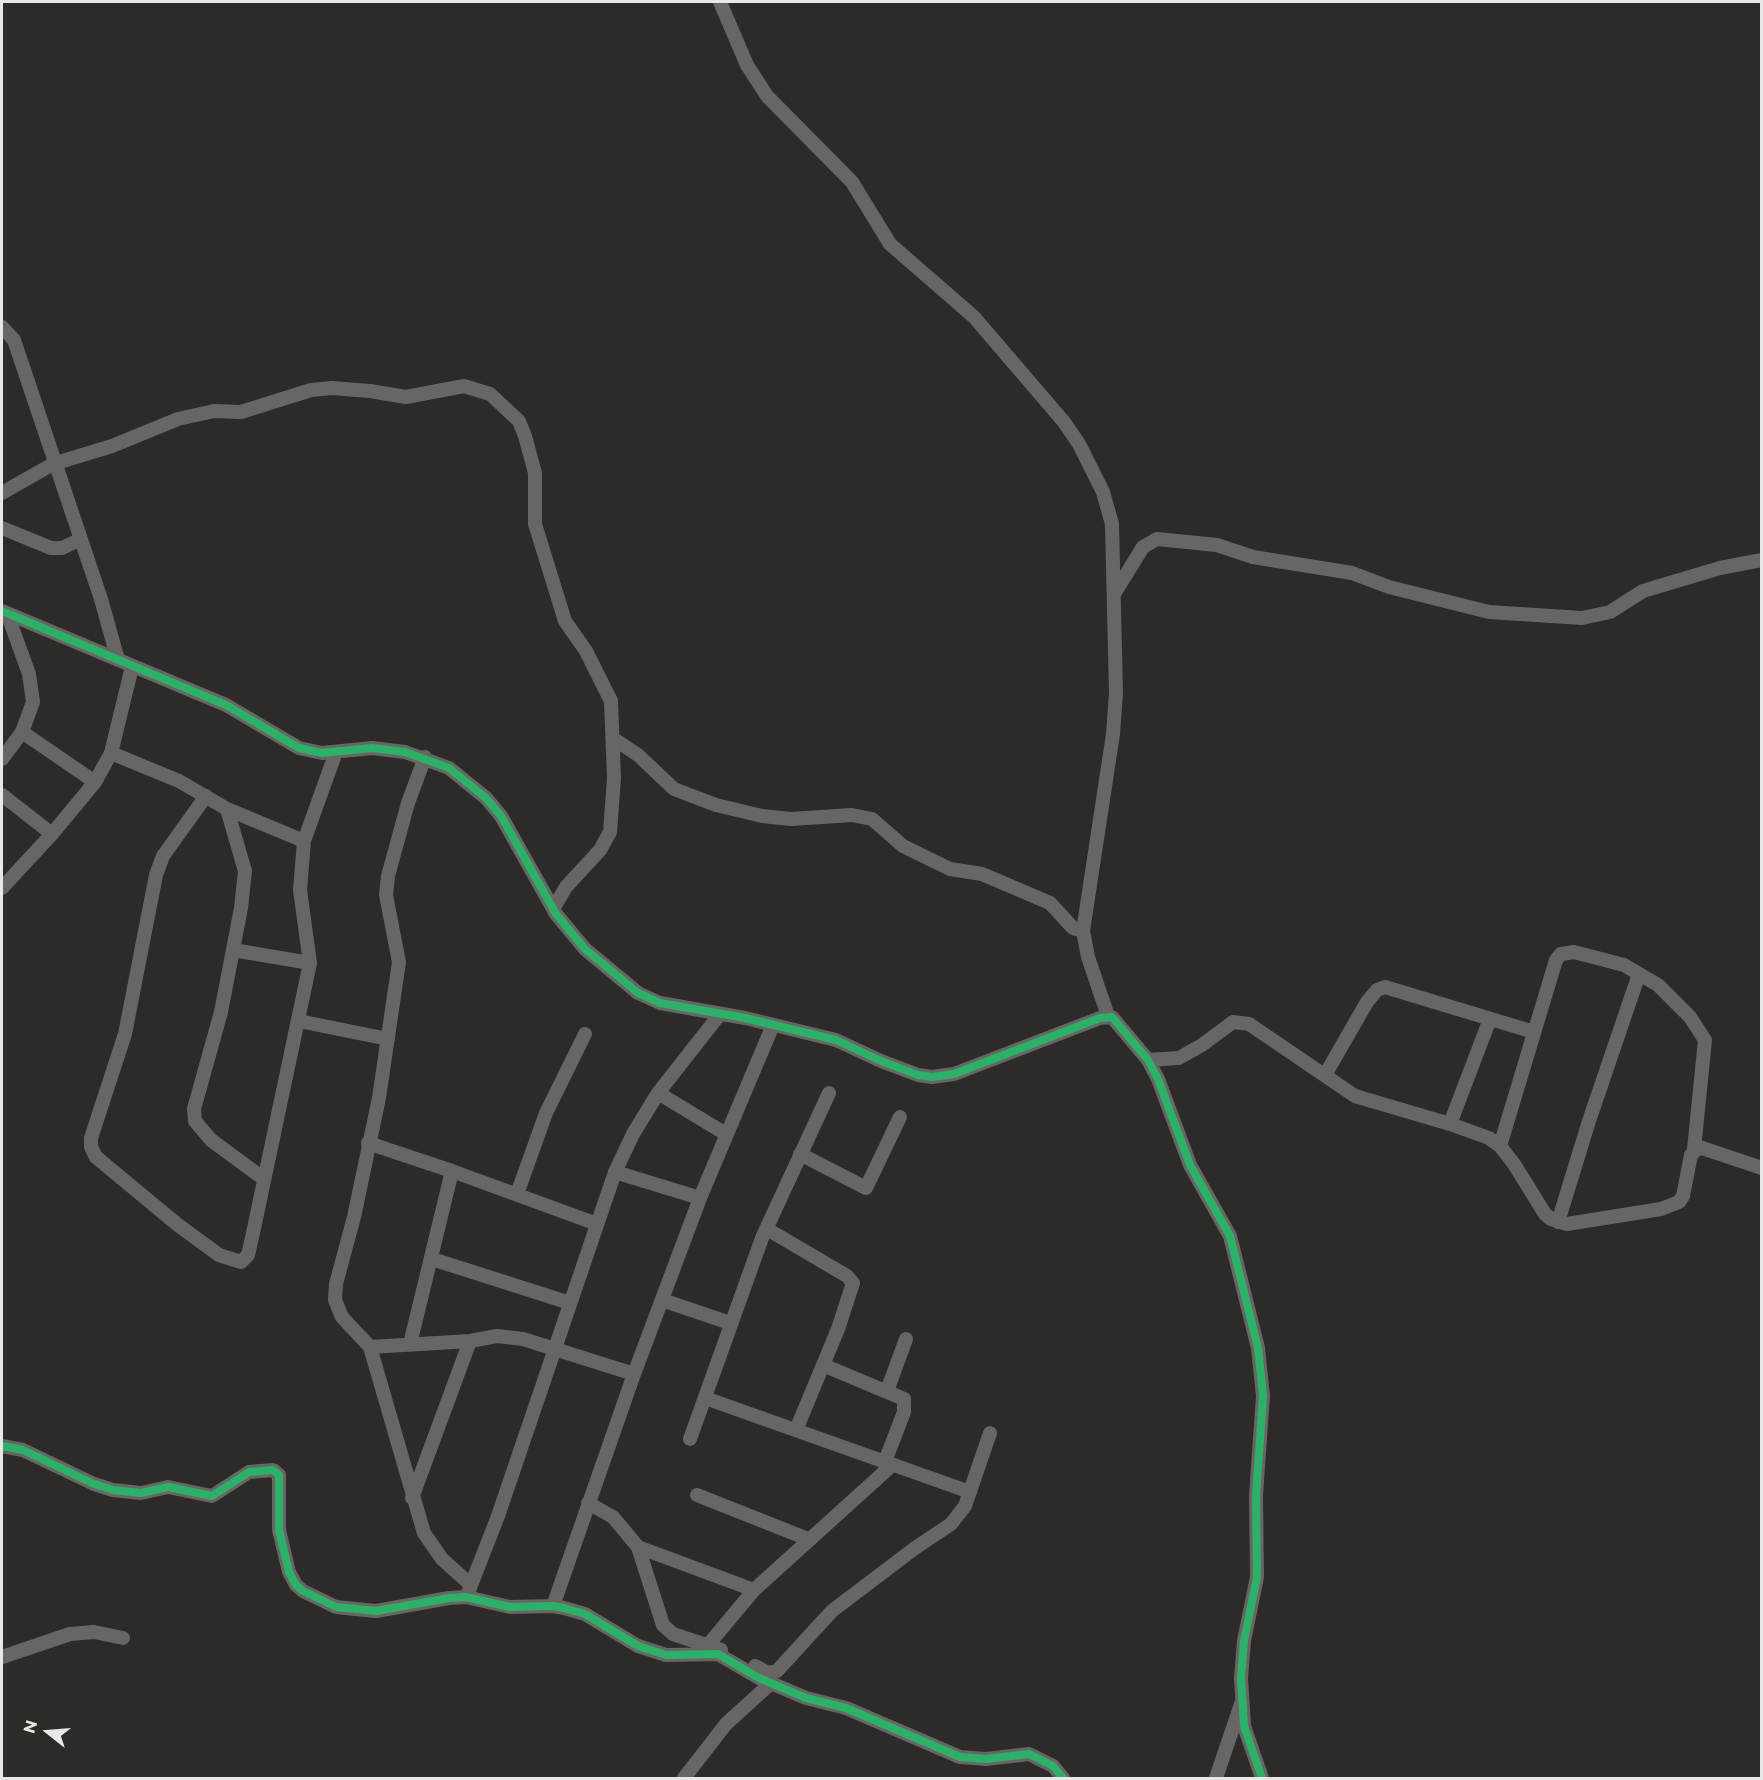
<!DOCTYPE html>
<style>
body{margin:0}
#map{position:relative;width:1763px;height:1780px;overflow:hidden;background:#2c2b28;font-family:Montserrat,sans-serif}
canvas{display:block}
.frame{position:absolute;inset:0;border:3px solid #e9e8e4;pointer-events:none}
.north{position:absolute;left:18px;top:1702px;width:60px;height:60px;-webkit-text-stroke:4px #2e2c26;paint-order:stroke;rotate:287deg;font-size:16px;font-weight:700;line-height:24px;text-align:center;color:#e9e8e4}
.north::after{content:'';display:block;margin:auto;width:21px;height:27px;background:#e9e8e4;clip-path:polygon(50% 0,100% 100%,50% 72%,0 100%)}
</style>
<div id="map">
<canvas width="1763" height="1780"></canvas>
<div class="frame"></div>
<div class="north">N</div>
</div>
<script>
const context = document.querySelector('canvas').getContext('2d');
context.lineJoin = 'round';
const toPath = rows => new Path2D(rows.map(r => 'M' + r).join(''));
function strokePath(path, color, width, dash) { context.strokeStyle = color; context.lineWidth = width; context.lineCap = dash ? 'butt' : 'round'; context.setLineDash(dash || []); context.stroke(path); }
strokePath(toPath([
 [720,2,747,65,767,96,852,182,890,244,974,317,1064,422,1079,444,1103,492,1112,524,1116,693,1113,734,1083,931,1088,957,1108,1016],
 [2,327,14,340,101,599,118,660],
 [2,493,53,464,112,446,178,419,214,411,241,412,311,390,332,388,370,391,406,397,464,386,490,394,519,421,525,436,535,473,535,524,561,608,565,621,586,651,611,701,614,778,610,832,600,850,566,887,553,909],
 [2,528,51,548,62,548,79,540],
 [1114,594,1143,547,1157,539,1217,545,1253,557,1352,573,1389,587,1489,612,1582,618,1610,612,1643,591,1720,568,1762,560],
 [2,611,226,705,299,748,322,753,372,748,405,752,449,768,486,798,501,816,556,914,585,949,638,993,660,1003,745,1018,836,1040,881,1061,918,1075,932,1077,954,1074,1100,1018,1112,1017,1148,1060,1158,1079,1190,1165,1230,1236,1258,1348,1263,1396,1256,1495,1257,1577,1244,1641,1241,1678,1244,1726,1262,1778],
 [22,732,95,782],
 [614,739,638,755,674,789,716,805,762,816,791,819,852,815,872,819,903,846,950,869,982,874,1050,903,1073,928,1083,931],
 [111,753,179,781,227,809,304,841],
 [425,757,408,803,388,876,386,895,399,962,379,1098,354,1217,336,1284,335,1300,342,1317,370,1347,424,1533,442,1559,471,1585],
 [2,759,22,732,33,702,29,674,7,613],
 [2,795,52,834],
 [206,796,163,856,156,875,125,1034,91,1138,91,1147,96,1157,178,1225,219,1255,241,1262,248,1255,253,1233,310,963,300,890,304,841,336,752],
 [227,809,245,871,241,908,221,1012,194,1109,195,1121,211,1140,264,1179],
 [2,888,52,834,95,782,111,753,132,667],
 [233,950,310,963],
 [299,1021,388,1039],
 [1148,1060,1179,1058,1202,1045,1233,1022,1249,1024,1355,1096,1450,1124,1489,1138,1500,1146,1514,1164,1545,1214,1551,1219,1567,1224,1661,1209,1679,1202,1683,1196,1691,1155,1699,1147,1762,1168],
 [1325,1075,1367,1002,1377,990,1385,987,1534,1032],
 [658,1093,726,1134],
 [1450,1124,1490,1019],
 [368,1143,452,1171,597,1224],
 [1500,1146,1556,960,1561,954,1574,952,1624,965,1658,985,1690,1017,1705,1040,1694,1149],
 [800,1154,866,1188,900,1117],
 [615,1172,700,1198],
 [517,1194,546,1113,585,1034],
 [1558,1222,1589,1121,1639,974],
 [767,1229,847,1276,853,1283,838,1329,796,1430],
 [432,1259,570,1303],
 [662,1300,730,1323],
 [410,1344,452,1171],
 [370,1347,470,1341,497,1336,523,1339,634,1374],
 [823,1365,904,1399,904,1412,884,1464],
 [887,1391,906,1339],
 [705,1398,970,1492],
 [690,1439,762,1238,829,1093],
 [2,1446,23,1450,94,1484,113,1490,141,1493,168,1487,212,1496,249,1472,273,1470,279,1475,279,1530,289,1572,296,1585,303,1591,336,1607,376,1611,449,1598,466,1597,510,1607,553,1606,564,1608,585,1614,638,1646,666,1655,718,1654,759,1678,806,1698,846,1708,960,1757,986,1759,1029,1754,1053,1766,1063,1778],
 [697,1495,808,1539],
 [412,1498,470,1341],
 [588,1503,613,1517,638,1547,663,1625,673,1634,721,1650],
 [638,1547,754,1590],
 [468,1593,498,1516,615,1172,633,1134,658,1093,720,1014],
 [553,1606,634,1374,700,1198,773,1025],
 [708,1645,754,1590,891,1466],
 [2,1657,70,1634,94,1632,123,1638],
 [755,1666,768,1673,777,1671,832,1611,915,1548,951,1524,965,1506,990,1433],
 [684,1778,726,1724,771,1683],
 [1216,1778,1241,1704]
]), '#686665', 14);
strokePath(toPath([
 [2,611,226,705,299,748,322,753,372,748,405,752,449,768,486,798,501,816,556,914,585,949,638,993,660,1003,745,1018,836,1040,881,1061,918,1075,932,1077,954,1074,1100,1018,1112,1017,1148,1060,1158,1079,1190,1165,1230,1236,1258,1348,1263,1396,1256,1495,1257,1577,1244,1641,1241,1678,1244,1726,1262,1778],
 [2,1446,23,1450,94,1484,113,1490,141,1493,168,1487,212,1496,249,1472,273,1470,279,1475,279,1530,289,1572,296,1585,303,1591,336,1607,376,1611,449,1598,466,1597,510,1607,553,1606,564,1608,585,1614,638,1646,666,1655,718,1654,759,1678,806,1698,846,1708,960,1757,986,1759,1029,1754,1053,1766,1063,1778]
]), '#2db169', 8);
</script>
